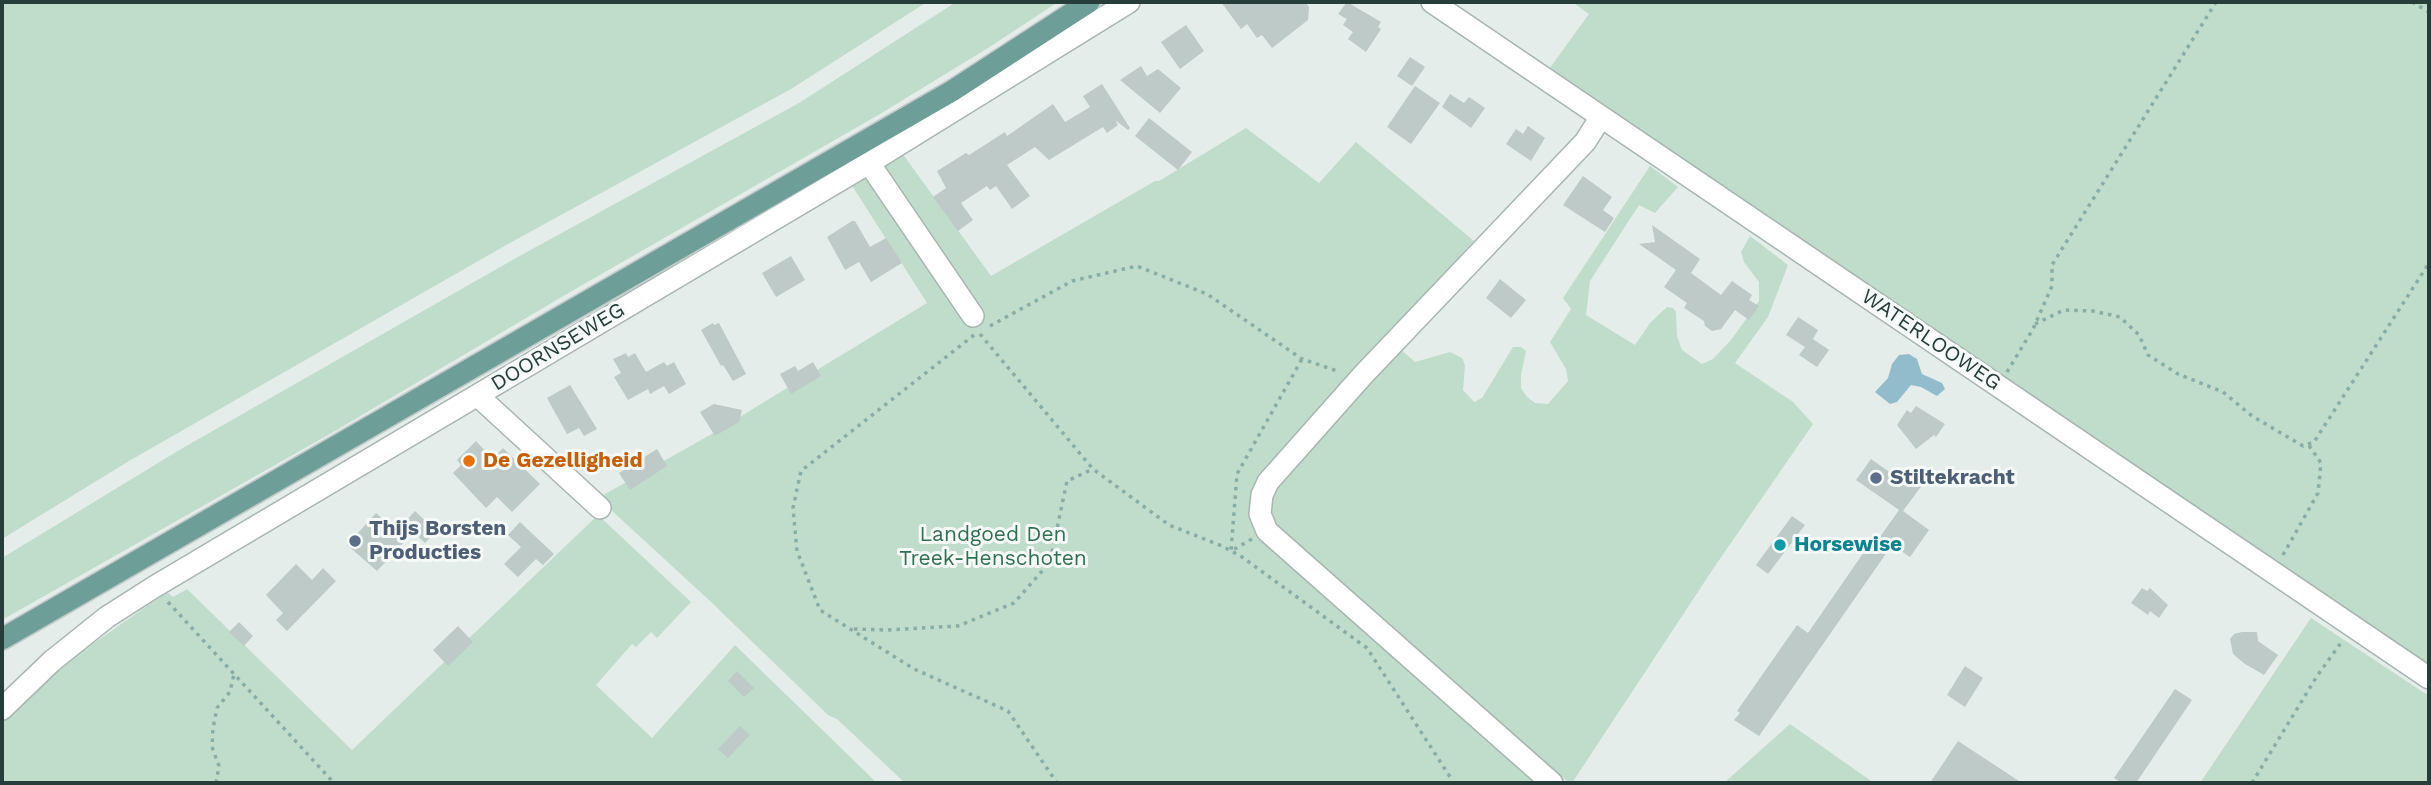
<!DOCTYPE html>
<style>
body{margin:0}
#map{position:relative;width:2431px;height:785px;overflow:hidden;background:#e5edea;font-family:"Work Sans",sans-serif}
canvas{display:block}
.frame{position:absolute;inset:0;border:4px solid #263d3a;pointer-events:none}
</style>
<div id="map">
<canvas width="2431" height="785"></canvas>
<div class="frame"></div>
</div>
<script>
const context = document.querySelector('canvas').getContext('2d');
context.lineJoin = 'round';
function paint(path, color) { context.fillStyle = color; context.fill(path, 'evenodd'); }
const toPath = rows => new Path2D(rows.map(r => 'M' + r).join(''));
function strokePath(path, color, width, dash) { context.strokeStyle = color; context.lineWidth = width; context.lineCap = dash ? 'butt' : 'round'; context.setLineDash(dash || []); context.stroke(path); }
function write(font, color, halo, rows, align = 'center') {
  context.font = font + ' "Work Sans",sans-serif'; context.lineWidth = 6; context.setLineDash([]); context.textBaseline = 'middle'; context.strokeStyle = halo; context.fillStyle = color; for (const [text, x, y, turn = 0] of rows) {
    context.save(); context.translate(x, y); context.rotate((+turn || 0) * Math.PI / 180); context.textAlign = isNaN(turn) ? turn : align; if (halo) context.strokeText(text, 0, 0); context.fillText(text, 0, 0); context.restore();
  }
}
paint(toPath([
 [2,2,927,2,791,89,508,244,129,461,2,539],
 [956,2,1058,2,988,48,880,114,565,295,335,431,2,620,2,558,181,449,516,258,799,103],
 [1572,2,2429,2,2429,668,1549,69,1589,14],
 [1246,128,1319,183,1356,142,1474,241,1436,283,1253,515,1547,783,905,783,837,719,828,715,710,601,598,498,710,435,927,303,849,181,902,153,991,276,1155,181,1159,181],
 [1650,166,1678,187,1655,213,1639,205,1590,281,1586,315,1635,345,1650,323,1667,307,1673,308,1676,312,1677,336,1682,350,1702,364,1713,359,1731,340,1759,301,1759,282,1744,262,1741,252,1750,236,1788,265,1768,317,1735,363,1793,402,1813,424,1713,569,1572,783,1569,783,1277,526,1268,516,1265,504,1276,484,1398,347,1415,362,1450,352,1462,358,1465,365,1463,390,1474,402,1482,398,1513,347,1521,347,1526,351,1521,375,1521,388,1527,397,1535,403,1548,404,1568,381,1566,369,1550,342,1571,309,1563,298],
 [598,515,691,602,657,638,651,632,636,647,632,644,596,685,652,738,735,645,877,783,2,783,2,717,84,650,167,592,173,597,187,589,352,750],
 [2311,618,2429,696,2429,783,2200,783],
 [1790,724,1874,783,1724,783]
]), '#c0dccb');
paint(toPath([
 [1909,354,1917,359,1922,374,1942,383,1945,389,1937,396,1921,387,1911,385,1897,402,1890,404,1875,392,1888,378,1892,364,1899,355]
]), '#92bccc');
paint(toPath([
 [1221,2,1305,2,1309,7,1308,20,1272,48,1262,35,1257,38,1247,24,1241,29],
 [1347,2,1381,22,1378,27,1381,29,1366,52,1348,39,1353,32,1343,25,1347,19,1338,14],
 [1186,25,1204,51,1180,69,1161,42],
 [1410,57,1425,67,1412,86,1397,76],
 [1141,66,1147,76,1158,69,1181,88,1160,113,1120,80],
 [1102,84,1130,128,1128,130,1115,120,1118,125,1107,133,1103,127,1049,160,1035,147,1007,165,1030,196,1012,209,996,186,990,190,987,186,961,203,973,220,958,231,933,197,946,188,937,171,966,153,969,155,1005,132,1007,136,1053,104,1065,122,1090,107,1083,96],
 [1415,86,1440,103,1411,144,1387,127],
 [1450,94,1464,103,1469,97,1485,108,1471,128,1442,107],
 [1149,118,1192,152,1178,170,1135,136],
 [1528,126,1545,138,1531,161,1506,144,1516,129,1523,134],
 [1583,176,1612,197,1603,210,1614,218,1605,232,1563,205],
 [852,221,855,221,870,247,886,238,902,263,871,282,859,262,845,270,827,237],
 [1652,225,1700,259,1691,273,1721,295,1732,281,1752,295,1749,300,1759,306,1749,320,1735,310,1721,329,1712,331,1705,326,1704,321,1684,308,1687,303,1664,287,1676,270,1639,244,1655,242],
 [791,256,805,280,776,297,762,273],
 [1500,279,1526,300,1511,318,1486,298],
 [1798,317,1818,330,1813,339,1829,350,1817,367,1799,355,1805,347,1786,335],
 [713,323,714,325,719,323,746,374,733,381,723,365,721,366,701,330],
 [626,353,628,357,635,353,646,372,664,362,667,366,674,362,686,384,669,394,664,386,650,394,648,389,628,400,614,377,621,373,613,359],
 [813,362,821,376,791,394,780,374,795,366,798,371],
 [570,385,597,429,584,436,579,428,567,434,547,398],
 [714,404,742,410,739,422,715,436,700,412],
 [1916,406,1945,424,1936,437,1934,435,1916,449,1897,425,1907,410,1911,413],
 [476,441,493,459,503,448,540,484,512,512,497,497,486,508,453,473,461,465,457,460],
 [657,449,667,466,630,490,619,473],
 [1871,459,1905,483,1915,469,1928,477,1903,511,1929,530,1910,557,1892,545,1759,736,1734,720,1740,713,1737,711,1797,625,1808,633,1864,552,1868,554,1899,510,1856,480],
 [415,511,436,531,425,543,404,523],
 [376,513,406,540,377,571,347,545],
 [1792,516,1805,525,1768,574,1756,565],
 [520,522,554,554,543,565,536,559,518,577,504,564,521,547,508,535],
 [296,564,312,580,323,568,336,581,287,631,276,620,283,613,266,595],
 [2142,588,2147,591,2150,588,2168,605,2159,618,2150,611,2148,615,2131,603],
 [239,622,253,636,244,646,229,632],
 [458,626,473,642,448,666,433,650],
 [2242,632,2257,632,2258,641,2278,655,2264,675,2245,664,2233,654,2230,639,2234,634],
 [1965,666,1983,678,1965,707,1947,695],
 [737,671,754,688,744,697,728,681],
 [2175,689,2192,700,2136,783,2122,783,2114,778],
 [740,726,750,735,728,758,718,749],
 [1958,741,2022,783,1930,783]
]), '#bdcac7');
const minor = toPath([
 [1432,2,2429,678],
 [869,163,973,316],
 [478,396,600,508],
 [2,709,52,661,107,617,154,587,869,163,1129,2],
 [1552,783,1267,531,1260,514,1262,495,1268,482,1363,375,1585,142,1601,117]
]);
const major = toPath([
 [2,639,952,91,1089,2]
]);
strokePath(minor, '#a8b5b2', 24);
strokePath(major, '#c2c9c8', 24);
strokePath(toPath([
 [2412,2,2429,12],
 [2035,324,2064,310,2093,311,2120,317,2139,335,2148,355,2178,374,2223,392,2252,416,2303,446,2314,442,2429,263],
 [990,326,1072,281,1137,266,1207,294,1302,359,1340,372],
 [980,334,1093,469,1169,525,1222,546,1242,557,1367,648,1452,780,1452,783],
 [974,335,801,471,793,508,797,551,820,610,914,669,1008,711,1057,783],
 [2007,372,2033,329,2052,286,2052,265,2216,2],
 [1252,539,1231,551,1237,474,1302,359],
 [2283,555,2318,493,2321,463,2308,444],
 [168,602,334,783],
 [854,629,886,630,958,626,1014,603,1050,562,1067,481,1093,469],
 [216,783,219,766,212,747,213,728,217,708,230,692,234,674],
 [2252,783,2317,676,2343,640]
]), '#88ada7', 3.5, [3.5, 5]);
strokePath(minor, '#fff', 21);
strokePath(major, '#6e9e98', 21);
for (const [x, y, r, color] of [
 [469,461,7,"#e8710a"],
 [1876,478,7,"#5c6f8a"],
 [355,541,7,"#5c6f8a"],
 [1780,545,7,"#0f9aa8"]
]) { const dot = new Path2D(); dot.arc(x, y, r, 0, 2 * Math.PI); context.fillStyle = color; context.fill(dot); strokePath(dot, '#f5f9f8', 2.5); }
write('21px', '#263d3a', '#f5f9f8', [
 ["WATERLOOWEG",1931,340,34],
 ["DOORNSEWEG",558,347,-31]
]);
write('bold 21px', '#c56008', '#f5f9f8', [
 ["De Gezelligheid",483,461]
], 'left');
write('bold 21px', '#4e5e75', '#f5f9f8', [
 ["Stiltekracht",1890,478],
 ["Thijs Borsten",369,529],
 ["Producties",369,553]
], 'left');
write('21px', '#337053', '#f5f9f8', [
 ["Landgoed Den",993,535],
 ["Treek-Henschoten",993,559]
]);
write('bold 21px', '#0d838f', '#f5f9f8', [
 ["Horsewise",1794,545]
], 'left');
</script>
